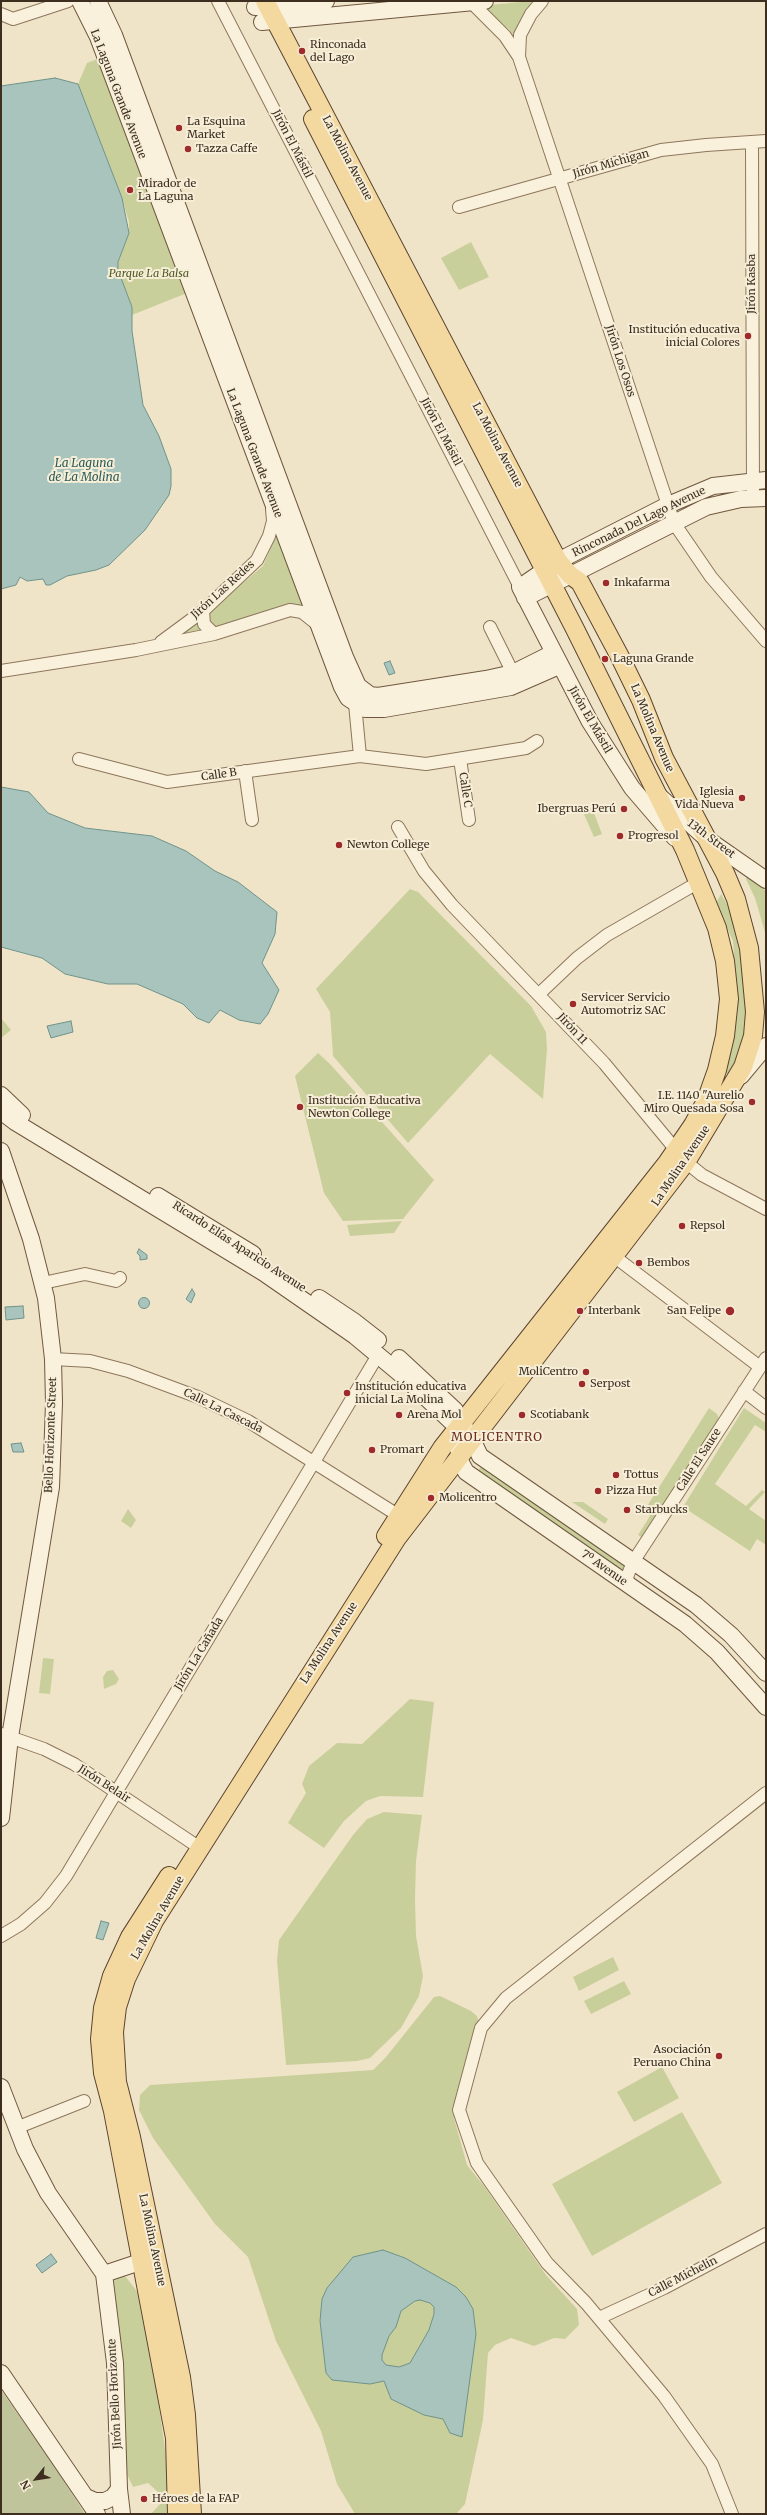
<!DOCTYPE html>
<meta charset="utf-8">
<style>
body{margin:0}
#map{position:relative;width:767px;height:2515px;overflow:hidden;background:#f0e4c8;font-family:Merriweather,serif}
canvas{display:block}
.frame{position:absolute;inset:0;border:2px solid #3d2e20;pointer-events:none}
.north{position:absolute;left:16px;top:2459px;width:40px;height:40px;-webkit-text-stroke:3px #f7eed8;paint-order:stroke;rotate:240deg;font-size:11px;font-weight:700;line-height:16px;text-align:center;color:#3d2e20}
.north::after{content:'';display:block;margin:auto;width:14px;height:18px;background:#3d2e20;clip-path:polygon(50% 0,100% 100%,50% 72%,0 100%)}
</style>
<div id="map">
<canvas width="767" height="2515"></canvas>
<div class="frame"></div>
<div class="north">N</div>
</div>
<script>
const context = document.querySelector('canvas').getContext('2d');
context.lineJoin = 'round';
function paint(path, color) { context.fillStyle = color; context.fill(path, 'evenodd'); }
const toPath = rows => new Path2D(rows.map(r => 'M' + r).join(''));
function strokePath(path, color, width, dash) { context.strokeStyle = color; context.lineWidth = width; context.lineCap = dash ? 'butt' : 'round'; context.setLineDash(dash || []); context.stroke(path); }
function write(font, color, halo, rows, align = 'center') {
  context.font = font + ' Merriweather,serif'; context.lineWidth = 4; context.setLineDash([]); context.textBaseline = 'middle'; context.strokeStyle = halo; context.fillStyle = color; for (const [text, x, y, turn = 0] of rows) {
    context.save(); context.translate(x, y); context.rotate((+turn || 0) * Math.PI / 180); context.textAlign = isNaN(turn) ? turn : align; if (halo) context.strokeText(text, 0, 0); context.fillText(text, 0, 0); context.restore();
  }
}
paint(toPath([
 [532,1,514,36,509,29,479,6],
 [100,58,187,293,132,315,132,307,118,270,118,262,129,233,129,222,122,198,78,84,87,63],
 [471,242,489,277,459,290,441,258],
 [277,534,307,610,294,607,275,608,245,621,178,637,263,566],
 [592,808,602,834,594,837,583,812],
 [747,875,766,891,766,936,755,898,746,879],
 [410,889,418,892,531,1006,546,1032,547,1049,543,1099,490,1054,408,1143,333,1056,330,1012,316,989],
 [721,894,736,920,749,1005,747,1042,732,1075,726,1073,730,1052,736,981,733,941,716,903],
 [1,1018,11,1030,1,1038],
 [318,1053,330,1064,434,1180,403,1219,343,1221,324,1193,295,1076],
 [402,1221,394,1233,350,1236,347,1225],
 [709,1408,717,1414,720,1421,644,1539,638,1535,650,1516,644,1511],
 [744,1408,766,1423,766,1432,755,1425,715,1484,746,1506,762,1490,765,1492,749,1509,766,1521,766,1545,757,1539,750,1551,683,1507],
 [482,1466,626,1563,624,1566,624,1575,476,1472],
 [572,1502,583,1502,608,1519,605,1524],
 [128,1509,136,1520,131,1528,121,1521],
 [43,1658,54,1659,50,1694,39,1693],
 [113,1670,119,1679,116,1684,104,1689,103,1677,107,1671],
 [410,1699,434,1702,423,1797,380,1796,366,1801,344,1821,324,1848,288,1823,306,1793,302,1784,309,1766,337,1743,362,1744],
 [384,1812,422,1815,416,1861,415,1900,416,1936,423,1976,419,1996,401,2028,370,2058,357,2061,286,2065,277,1961,279,1940,353,1835,367,1819],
 [613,1957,619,1970,579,1991,573,1977],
 [624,1981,631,1994,591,2014,584,2001],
 [440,1996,471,2011,477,2016,479,2023,462,2079,454,2118,467,2165,484,2186,546,2275,577,2309,579,2325,565,2339,554,2338,534,2346,511,2338,495,2345,488,2353,483,2420,465,2504,457,2513,355,2514,337,2484,321,2431,276,2341,248,2257,215,2224,153,2138,139,2110,140,2095,150,2085,373,2070,386,2057,434,1997],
 [662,2067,679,2098,634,2122,617,2092],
 [682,2112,722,2183,592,2256,552,2184],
 [122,2272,139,2294,155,2378,167,2463,168,2514,151,2514,160,2504,159,2493,148,2483,133,2487,126,2472,112,2276]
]), '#c9cf9b');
paint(toPath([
 [1,2390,52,2463,85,2514,1,2514]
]), '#bfc49a');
const water = toPath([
 [55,78,78,84,122,198,129,233,118,262,118,270,132,307,132,331,143,405,159,436,171,469,171,486,169,495,145,530,109,565,96,570,67,576,50,585,46,585,43,579,27,581,20,577,16,585,1,589,1,86,55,78],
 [390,661,395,673,389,675,384,663,390,661],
 [1,787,29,792,48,813,85,828,152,836,186,851,215,871,238,882,277,912,275,934,262,963,279,990,268,1014,260,1024,239,1020,220,1010,209,1023,197,1018,183,1004,137,984,108,984,65,974,42,958,1,947,1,787],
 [71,1021,73,1032,51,1038,47,1026,71,1021],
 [139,1249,147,1255,147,1259,140,1260,140,1256,137,1253,139,1249],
 [192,1289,195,1294,191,1303,186,1299,192,1289],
 '138.5 1303a5.5 5.5 0 1 1 11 0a5.5 5.5 0 1 1-11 0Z',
 [23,1306,24,1318,6,1320,5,1307,23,1306],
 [21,1443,24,1452,13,1452,11,1444,21,1443],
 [101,1921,109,1923,103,1940,96,1938,101,1921],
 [383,2250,405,2258,456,2287,466,2297,473,2309,476,2334,462,2437,450,2433,443,2419,424,2415,391,2399,384,2381,370,2384,332,2380,326,2373,320,2321,322,2299,327,2288,353,2257,383,2250],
 [420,2300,430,2303,434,2307,434,2314,429,2330,410,2363,399,2367,386,2365,382,2360,382,2355,389,2336,396,2327,401,2311,415,2301,420,2300],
 [51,2254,57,2262,42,2273,36,2265,51,2254]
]);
paint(water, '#a9c4bc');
strokePath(water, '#6f938a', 1);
const street = toPath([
 [218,1,520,587],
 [470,1,505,36,519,57,674,523,711,577,766,641],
 [1,14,13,19,68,1],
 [519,57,520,35,531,14,542,1],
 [752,142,753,499],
 [459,207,661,150,706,145,766,141],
 [203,611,204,624,214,634],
 [490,627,513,673],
 [161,642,203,611,257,560,269,536,273,521,272,509],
 [1,671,136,650,214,634,290,610,302,612,317,624],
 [355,704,360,756],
 [79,759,167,782,360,756,426,764,526,748,537,741],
 [460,759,469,820],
 [245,771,252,820],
 [398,827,424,871,452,905,604,1063,686,1162,702,1175,766,1209],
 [539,994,577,958,607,935,699,882],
 [615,1257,760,1367],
 [43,1283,85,1274,116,1281,120,1278],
 [53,1359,90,1361,128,1371,198,1397,248,1421,404,1519],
 [744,1391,766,1408],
 [629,1585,627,1577,633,1562,766,1358],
 [1,1734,44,1749,74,1764,200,1848],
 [1,1936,21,1924,45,1903,66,1876,378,1355],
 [16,2128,84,2101],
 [599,2318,664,2288,766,2234],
 [732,2514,712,2464,664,2396,586,2303,547,2263,477,2163,459,2110,481,2028,506,1998,766,1793]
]);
const secondary = toPath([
 [80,1,98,37,342,687,348,698,365,709,384,709,511,687,559,666],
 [98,1,114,35,345,657,358,686,370,695,378,696,486,679,513,673,553,653],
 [255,7,326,1],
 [262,22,485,1],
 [525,598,706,507,741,499,766,498],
 [659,796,707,839,766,880],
 [675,838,632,788,590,722,520,587,558,561,668,505,713,486,766,480],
 [741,1076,766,1046],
 [1,1095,22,1115],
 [1,1111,15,1122,264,1273,355,1336,403,1376,458,1428,459,1459,466,1472,685,1624,717,1652,766,1707],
 [1,1151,31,1239,46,1298,53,1359,54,1403,51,1487,10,1737,1,1818],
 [158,1196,253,1254],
 [319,1298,355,1322,378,1340],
 [399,1358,455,1410],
 [468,1431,480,1456,696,1605,731,1635,766,1673],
 [1,2087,25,2149,48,2193,104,2274,115,2363,119,2489,122,2514],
 [104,2274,140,2262,154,2259],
 [1,2373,97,2514],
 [86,2497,95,2501,105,2501,113,2497,119,2489]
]);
const primary = toPath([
 [313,119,575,629,685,850,717,928,725,961,729,999,725,1036,717,1070,706,1101,693,1125,667,1163,442,1448,386,1536],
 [169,1876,130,1937,112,1976,103,2008,100,2039,103,2073,113,2111,175,2438,177,2514],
 [192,2514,186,2415,181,2377,131,2137,117,2082,114,2032,117,2007,126,1979,154,1921,397,1538,686,1162,743,1067,753,1036,755,1012,749,948,736,899,725,873,664,758,641,700,619,655,580,582,570,575,558,561,265,1]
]);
strokePath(street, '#8d765c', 14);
strokePath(secondary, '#6f573f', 18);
strokePath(primary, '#5b4430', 20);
strokePath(street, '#faf1dc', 12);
strokePath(secondary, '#faf1dc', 16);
strokePath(primary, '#f3d9a0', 18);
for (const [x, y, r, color] of [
 [302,51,4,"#9e2a2b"],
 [179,128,4,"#9e2a2b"],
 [188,149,4,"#9e2a2b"],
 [130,190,4,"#9e2a2b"],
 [748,336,4,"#9e2a2b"],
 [606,583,4,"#9e2a2b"],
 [605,659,4,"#9e2a2b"],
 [742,798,4,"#9e2a2b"],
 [624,809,4,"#9e2a2b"],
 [620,836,4,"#9e2a2b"],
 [339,845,4,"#9e2a2b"],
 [573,1004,4,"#9e2a2b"],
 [752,1102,4,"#9e2a2b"],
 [300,1107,4,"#9e2a2b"],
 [682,1226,4,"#9e2a2b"],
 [639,1263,4,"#9e2a2b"],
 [580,1311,4,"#9e2a2b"],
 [730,1311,5,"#9e2a2b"],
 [586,1372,4,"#9e2a2b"],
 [582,1384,4,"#9e2a2b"],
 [347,1393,4,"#9e2a2b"],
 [399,1415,4,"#9e2a2b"],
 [522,1415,4,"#9e2a2b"],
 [372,1450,4,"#9e2a2b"],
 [616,1475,4,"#9e2a2b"],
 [598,1491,4,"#9e2a2b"],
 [431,1498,4,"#9e2a2b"],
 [627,1510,4,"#9e2a2b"],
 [719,2056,4,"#9e2a2b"],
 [144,2499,4,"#9e2a2b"]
]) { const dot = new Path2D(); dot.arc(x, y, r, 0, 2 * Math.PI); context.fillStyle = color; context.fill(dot); strokePath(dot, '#f7eed8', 1.5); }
write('11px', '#3d2e20', '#f7eed8', [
 ["Rinconada",310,45],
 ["del Lago",310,58],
 ["La Esquina",187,122],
 ["Market",187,135],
 ["Tazza Caffe",196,149],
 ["Mirador de",138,184],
 ["La Laguna",138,197],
 ["Institución educativa",740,330,"right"],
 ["inicial Colores",740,343,"right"],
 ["Inkafarma",614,583],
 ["Laguna Grande",613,659],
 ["Iglesia",734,792,"right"],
 ["Vida Nueva",734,805,"right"],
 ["Ibergruas Perú",616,809,"right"],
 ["Progresol",628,836],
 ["Newton College",347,845],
 ["Servicer Servicio",581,998],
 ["Automotriz SAC",581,1011],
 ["I.E. 1140 \"Aurelio",744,1096,"right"],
 ["Miro Quesada Sosa",744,1109,"right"],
 ["Institución Educativa",308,1101],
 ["Newton College",308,1114],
 ["Repsol",690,1226],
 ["Bembos",647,1263],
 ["Interbank",588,1311],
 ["San Felipe",721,1311,"right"],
 ["MoliCentro",578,1372,"right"],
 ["Serpost",590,1384],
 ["Institución educativa",355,1387],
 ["inicial La Molina",355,1400],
 ["Arena Mol",407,1415],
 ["Scotiabank",530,1415],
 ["Promart",380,1450],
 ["Tottus",624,1475],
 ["Pizza Hut",606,1491],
 ["Molicentro",439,1498],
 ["Starbucks",635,1510],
 ["Asociación",711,2050,"right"],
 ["Peruano China",711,2063,"right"],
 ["Héroes de la FAP",152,2499]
], 'left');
write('11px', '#3d2e20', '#f7eed8', [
 ["La Laguna Grande Avenue",118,94,69],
 ["Jirón El Mástil",292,144,63],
 ["La Molina Avenue",347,158,62],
 ["Jirón Michigan",611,164,-16],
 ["Jirón Kasba",752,284,-90],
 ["Jirón Los Osos",620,361,72],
 ["Jirón El Mástil",441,432,62],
 ["La Molina Avenue",497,445,62],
 ["La Laguna Grande Avenue",254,453,69],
 ["Rinconada Del Lago Avenue",639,522,-26],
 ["Jirón Las Redes",223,590,-42],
 ["Jirón El Mástil",590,720,60],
 ["La Molina Avenue",652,728,67],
 ["Calle B",219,775,-8],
 ["Calle C",465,790,81],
 ["13th Street",711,839,37],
 ["Jirón 11",572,1029,47],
 ["La Molina Avenue",681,1166,-56],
 ["Ricardo Elías Aparicio Avenue",239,1247,33],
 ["Calle La Cascada",223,1411,26],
 ["Bello Horizonte Street",51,1435,-88],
 ["Calle El Sauce",699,1460,-57],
 ["7º Avenue",604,1568,35],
 ["La Molina Avenue",329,1643,-57],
 ["Jirón La Cañada",199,1654,-59],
 ["Jirón Belair",104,1784,33],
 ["La Molina Avenue",158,1918,-60],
 ["La Molina Avenue",152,2240,78],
 ["Calle Michelin",683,2277,-27],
 ["Jirón Bello Horizonte",115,2394,-93]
]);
write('italic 11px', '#4d5a26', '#f7eed8', [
 ["Parque La Balsa",149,274]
]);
write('italic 12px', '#2f5d5a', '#f7eed8', [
 ["La Laguna",84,464],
 ["de La Molina",84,478]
]);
context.letterSpacing = '1px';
write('12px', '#6b2e1e', '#f7eed8', [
 ["MOLICENTRO",497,1438]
]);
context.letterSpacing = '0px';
</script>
